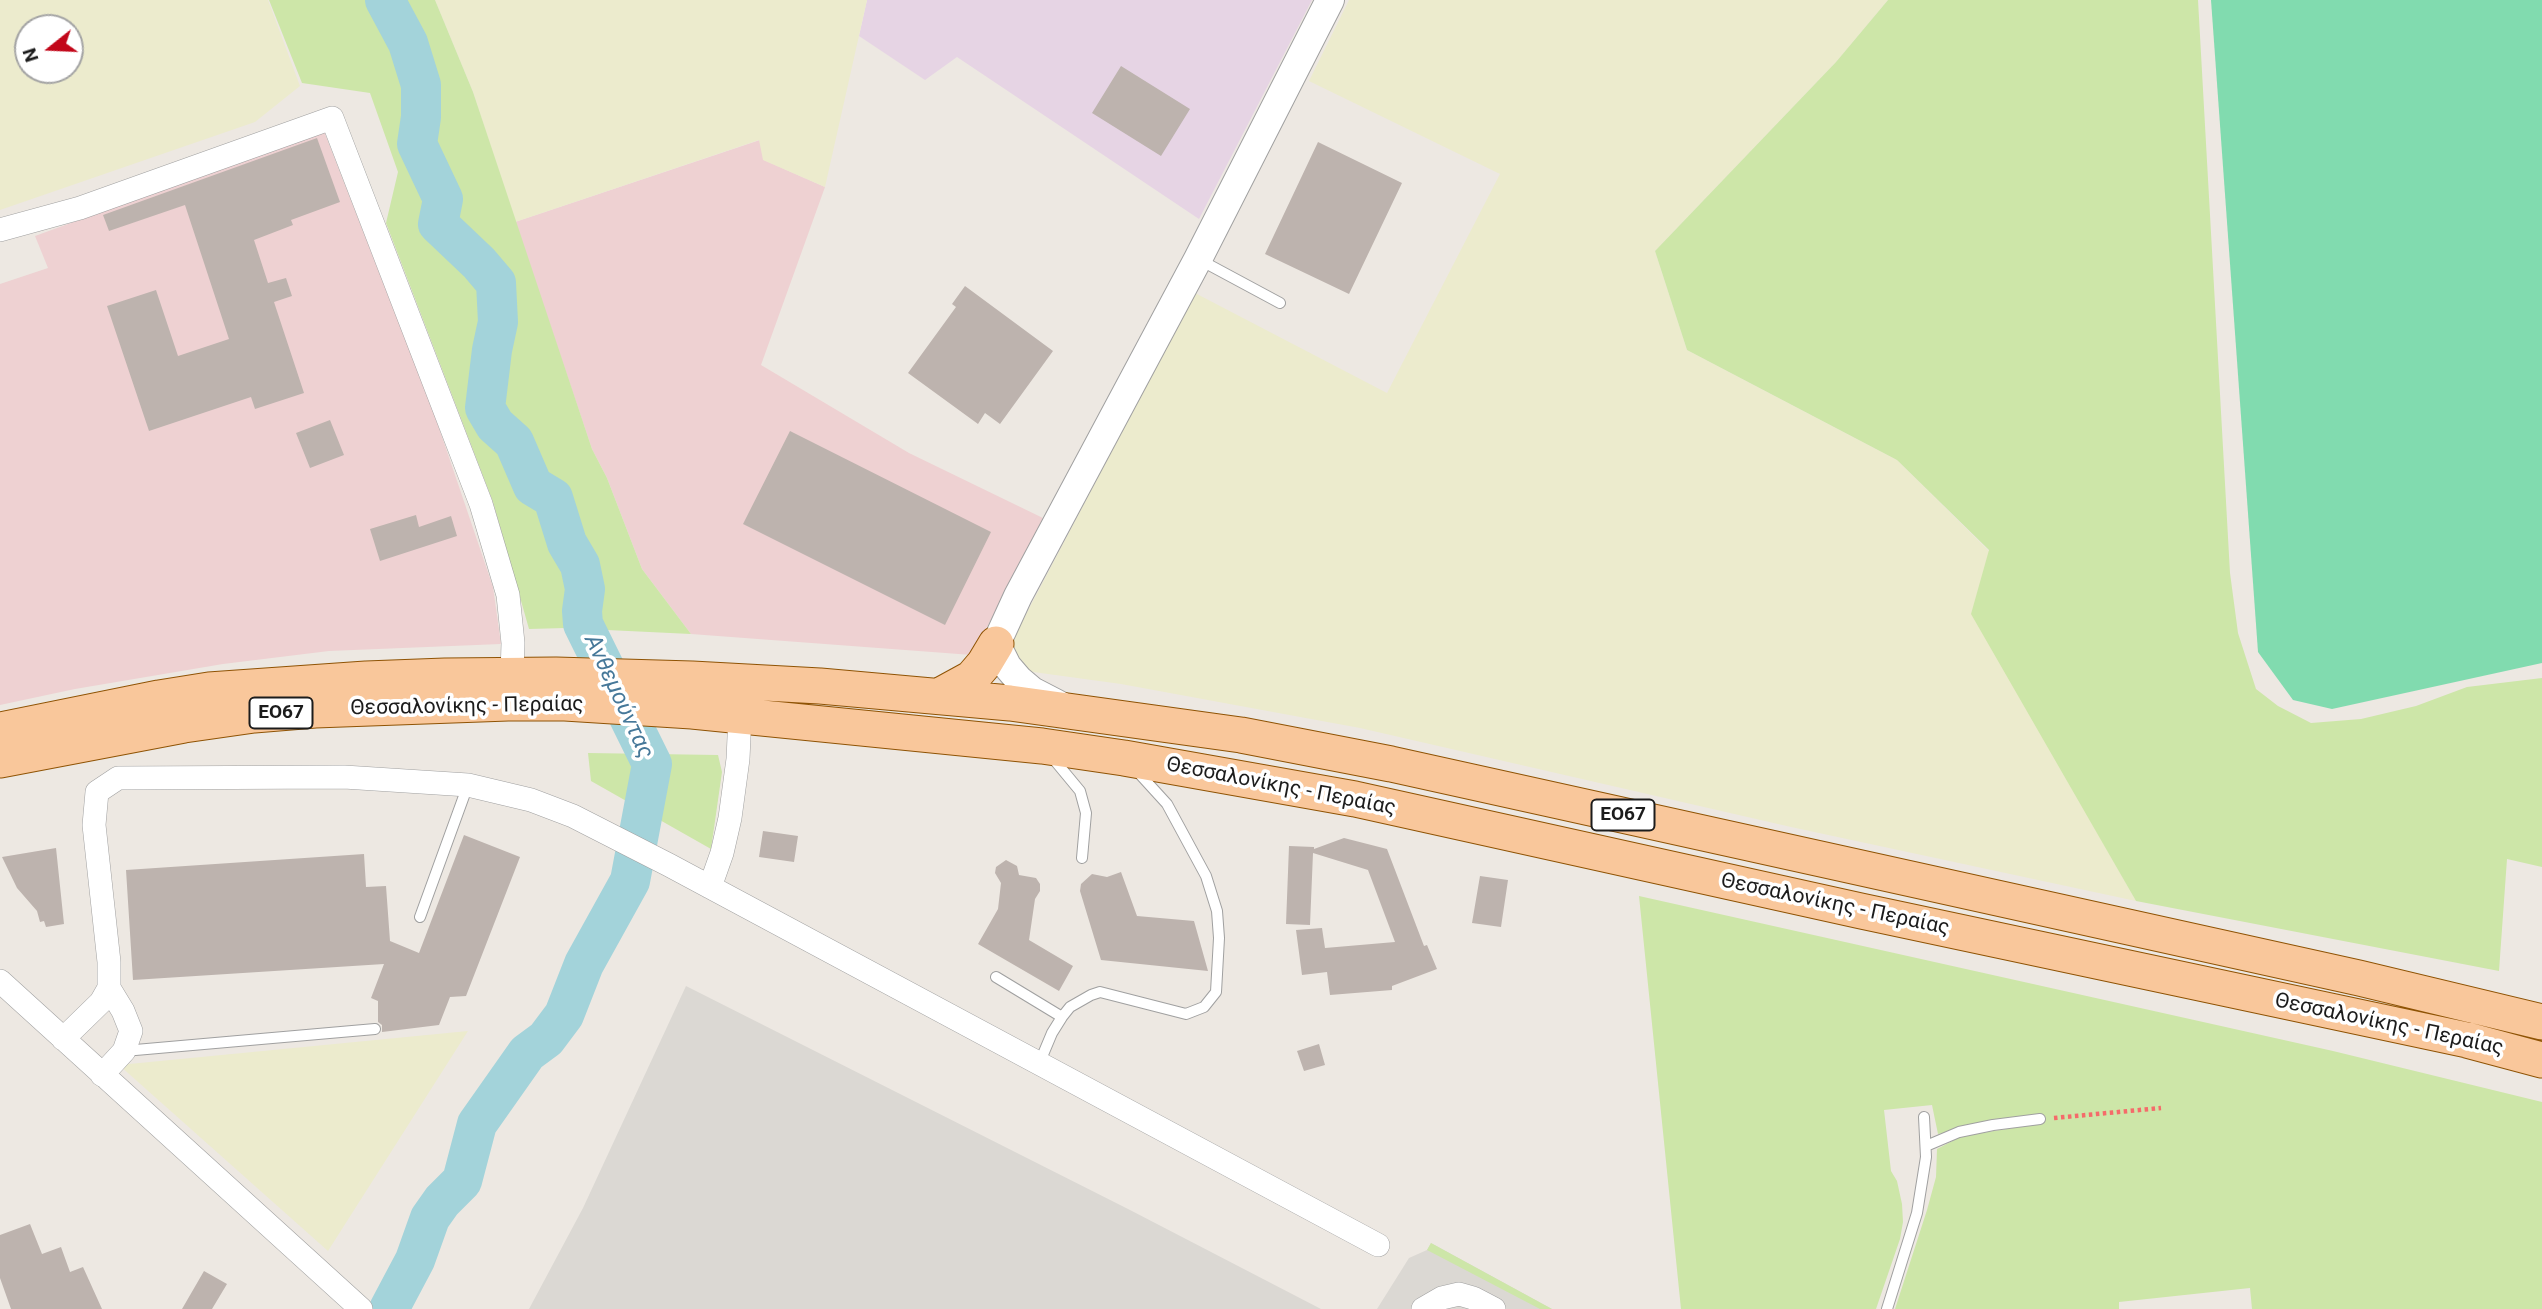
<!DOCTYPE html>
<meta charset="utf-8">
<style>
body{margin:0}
#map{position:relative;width:2542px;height:1309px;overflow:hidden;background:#ede8e2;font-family:Roboto,sans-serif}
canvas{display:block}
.north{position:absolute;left:14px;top:14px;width:70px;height:70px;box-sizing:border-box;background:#fff;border:2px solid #a4a4a4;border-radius:50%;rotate:252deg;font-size:19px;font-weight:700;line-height:28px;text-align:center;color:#1c1c1c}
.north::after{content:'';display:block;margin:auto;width:24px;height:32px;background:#c20619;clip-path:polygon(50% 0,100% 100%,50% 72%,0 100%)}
</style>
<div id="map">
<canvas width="2542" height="1309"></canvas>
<div class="north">N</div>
</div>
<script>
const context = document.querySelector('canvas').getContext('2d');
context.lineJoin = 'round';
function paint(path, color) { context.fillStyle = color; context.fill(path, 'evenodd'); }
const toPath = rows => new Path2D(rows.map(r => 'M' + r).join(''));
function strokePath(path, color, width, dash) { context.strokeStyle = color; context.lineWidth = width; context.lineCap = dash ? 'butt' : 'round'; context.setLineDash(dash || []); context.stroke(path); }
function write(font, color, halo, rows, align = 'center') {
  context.font = font + ' Roboto,sans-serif'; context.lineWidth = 7; context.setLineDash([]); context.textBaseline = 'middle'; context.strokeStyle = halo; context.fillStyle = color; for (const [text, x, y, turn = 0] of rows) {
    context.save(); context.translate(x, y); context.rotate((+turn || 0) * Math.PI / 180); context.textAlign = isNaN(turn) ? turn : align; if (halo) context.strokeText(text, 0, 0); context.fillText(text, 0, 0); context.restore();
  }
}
paint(toPath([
 [324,131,434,413,493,587,501,644,329,651,223,664,75,689,0,705,0,284,48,268,35,236],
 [760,140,764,160,825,187,761,365,909,453,1045,519,972,655,691,634,642,569,607,478,592,449,515,222]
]), '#eed1d2');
paint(toPath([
 [867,0,1312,0,1199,219,957,57,925,80,859,36]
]), '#e6d4e4');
paint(toPath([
 [686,986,1130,1210,1321,1309,529,1309,583,1208],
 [1431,1243,1552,1309,1377,1309,1409,1258,1427,1250]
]), '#dbd8d3');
paint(toPath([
 [0,0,268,0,300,86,255,122,0,210],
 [28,28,70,28,70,70,28,70],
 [435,0,867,0,825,187,763,160,759,140,515,222,473,92],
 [1349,0,1888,0,1836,62,1655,251,1687,350,1897,460,1989,551,2030,713,2136,901,1791,827,1360,728,1121,684,1026,671,1013,648,1013,639,1195,293,1387,393,1500,174,1309,81],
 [468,1031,328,1251,119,1065]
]), '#ecebcd');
paint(toPath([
 [269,0,435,0,473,92,592,449,607,478,642,569,691,634,565,628,529,629,493,502,386,223,398,172,370,93,302,83],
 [1888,0,2198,0,2230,573,2238,633,2256,689,2278,706,2311,723,2361,719,2416,706,2467,687,2542,678,2542,867,2507,859,2499,971,2136,901,1971,614,1989,550,1897,460,1687,350,1655,251,1836,62],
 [588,753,718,755,722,772,711,849,591,781],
 [1639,896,2333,1051,2542,1102,2542,1309,2252,1309,2250,1288,2119,1302,2119,1309,1895,1309,1927,1210,1936,1177,1937,1149,1962,1136,2038,1124,1984,1123,1938,1134,1932,1105,1884,1110,1891,1171,1897,1181,1902,1204,1903,1222,1900,1239,1876,1309,1681,1309],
 [1431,1243,1552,1309,1540,1309,1427,1250]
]), '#cde6a8');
paint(toPath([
 [2211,0,2542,0,2542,663,2332,709,2293,700,2258,652]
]), '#81dbaf');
strokePath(toPath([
 [385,0,408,43,421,85,421,117,417,144,443,199,438,224,479,263,496,283,498,322,492,350,485,408,495,425,514,442,533,486,553,498,567,543,580,565,585,589,582,611,583,624,652,764,630,881,584,964,564,1015,546,1039,527,1053,477,1124,462,1181,442,1201,430,1218,415,1260,389,1309]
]), '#a3d3da', 40);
paint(toPath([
 [1121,66,1190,109,1161,156,1092,113],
 [317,138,340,202,291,220,293,225,254,240,268,283,286,278,292,296,274,302,304,393,255,409,251,397,149,431,107,306,156,290,178,356,229,339,185,205,109,231,103,215],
 [1318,142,1402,183,1349,294,1265,254],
 [965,286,1053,351,1000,424,985,413,978,424,908,373,956,307,952,304],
 [330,420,344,455,310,468,296,433],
 [790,431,991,532,945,625,743,524],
 [416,515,419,527,451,516,457,536,380,561,370,529],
 [763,831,798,836,794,862,759,857],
 [464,835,520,857,466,996,450,997,439,1025,382,1032,382,1025,378,1022,378,1001,371,998,384,964,133,980,126,870,364,854,366,887,386,886,390,941,419,953],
 [1344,838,1387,849,1424,946,1427,945,1437,969,1392,986,1392,990,1330,995,1327,972,1302,975,1296,930,1322,928,1325,948,1395,942,1368,870,1313,853,1310,925,1286,924,1289,846,1314,847,1314,849],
 [56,848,64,924,46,927,44,921,40,922,37,911,17,888,2,857],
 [1006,860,1017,866,1019,875,1036,878,1040,884,1040,891,1035,899,1029,940,1073,966,1059,991,978,944,998,909,1001,883,995,873,996,867],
 [1121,872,1137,916,1194,921,1208,971,1101,960,1080,891,1081,884,1092,874,1107,877],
 [1480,876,1508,880,1501,927,1472,923],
 [1319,1044,1325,1065,1304,1071,1297,1051],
 [30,1224,42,1254,61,1247,70,1272,83,1267,102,1309,11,1309,0,1278,0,1235],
 [204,1271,227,1284,212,1309,182,1309]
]), '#bdb3ae');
const service = toPath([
 [1200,260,1280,303],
 [1051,756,1080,791,1086,813,1082,858],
 [420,917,468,785],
 [996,977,1062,1017],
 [124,1051,375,1029],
 [1039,1064,1052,1033,1062,1017,1070,1007,1091,995,1100,992,1186,1014,1204,1007,1216,992,1219,938,1217,911,1206,876,1167,804,1136,770],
 [1926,1146,1959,1132,1993,1125,2040,1119],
 [1887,1309,1917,1213,1926,1157,1924,1117]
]);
const minor = toPath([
 [0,230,80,208,332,118,481,504,508,595,513,643,512,675],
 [710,887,722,853,730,818,738,759,740,715],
 [0,981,361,1309],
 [63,1039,101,1002,109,988,109,962,94,825,97,792,118,778,344,777,468,785,531,800,573,816,669,865,1378,1245],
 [102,1075,124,1051,131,1031,123,1011,109,988],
 [1423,1309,1442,1298,1459,1294,1473,1298,1494,1309]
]);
const tertiary = toPath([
 [1061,706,1032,691,1019,680,1007,666,996,644,1018,596,1198,259,1330,0]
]);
const primary = toPath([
 [939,696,972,678,984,664,996,644],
 [0,730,159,698,209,690,366,679,445,676,556,675,692,679,820,686,1010,703,1241,735,1391,764,2359,978,2542,1022],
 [0,760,184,725,254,715,315,710,508,703,565,703,692,711,1042,746,1124,758,1355,799,1861,911,2467,1040,2542,1060]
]);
strokePath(service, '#a0a0a0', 12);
strokePath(minor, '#a0a0a0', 24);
strokePath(tertiary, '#a0a0a0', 30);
strokePath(primary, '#8f5304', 37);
strokePath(toPath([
 [2054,1118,2161,1108]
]), '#f56b6a', 4.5, [3.5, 3.5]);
strokePath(service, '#fff', 10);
strokePath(minor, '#fff', 23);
strokePath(tertiary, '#fff', 28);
strokePath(primary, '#f9c79b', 35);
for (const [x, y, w] of [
 [281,713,63],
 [1623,815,63]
]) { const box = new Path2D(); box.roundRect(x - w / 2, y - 15.5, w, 31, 5); context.fillStyle = '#fff'; context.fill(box); strokePath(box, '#1c1c1c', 2); }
write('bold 19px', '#1c1c1c', null, [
 ["ΕΟ67",281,713],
 ["ΕΟ67",1623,815]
]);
write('21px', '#1c1c1c', '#fff', [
 ["Θεσσαλονίκης - Περαίας",467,707,-1],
 ["Θεσσαλονίκης - Περαίας",1281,787,11],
 ["Θεσσαλονίκης - Περαίας",1835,905,12],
 ["Θεσσαλονίκης - Περαίας",2389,1025,12]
]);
write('italic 23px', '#467899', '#fff', [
 ["Ανθεμούντας",618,697,65]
]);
</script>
